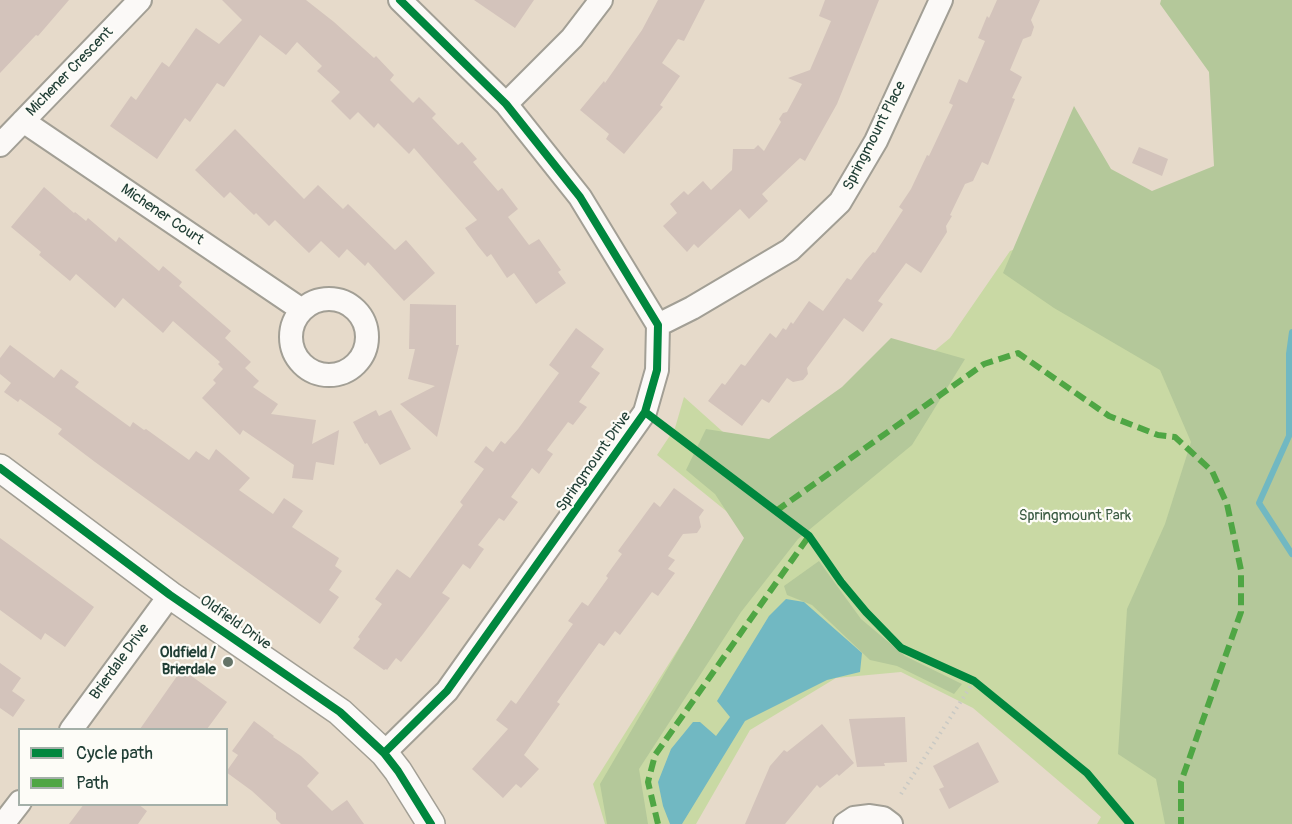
<!DOCTYPE html>
<style>
body{margin:0}
#map{position:relative;width:1292px;height:824px;overflow:hidden;background:#e6daca;font-family:Pangolin,sans-serif}
canvas{display:block}
.legend{position:absolute;left:18px;top:728px;width:210px;height:78px;box-sizing:border-box;background:#fdfcf7;border:2px solid #a4b0a9;margin:0;padding:8px 10px;list-style:none;font-size:18px;color:#1f3d34}
.legend li{display:flex;align-items:center;gap:12px;height:30px}
.legend b{width:30px;border:2px solid #a4b0a9}
</style>
<div id="map">
<canvas width="1292" height="824"></canvas>
<ul class="legend">
<li><b style="height:8px;background:#00873e"></b>Cycle path</li>
<li><b style="height:8px;background:#4fa644"></b>Path</li>
</ul>
</div>
<script>
const context = document.querySelector('canvas').getContext('2d');
context.lineJoin = 'round';
function paint(path, color) { context.fillStyle = color; context.fill(path, 'evenodd'); }
const toPath = rows => new Path2D(rows.map(r => 'M' + r).join(''));
function strokePath(path, color, width, dash) { context.strokeStyle = color; context.lineWidth = width; context.lineCap = dash ? 'butt' : 'round'; context.setLineDash(dash || []); context.stroke(path); }
function write(font, color, halo, rows, align = 'center') {
  context.font = font + ' Pangolin,sans-serif'; context.lineWidth = 4.5; context.setLineDash([]); context.textBaseline = 'middle'; context.strokeStyle = halo; context.fillStyle = color; for (const [text, x, y, turn = 0] of rows) {
    context.save(); context.translate(x, y); context.rotate((+turn || 0) * Math.PI / 180); context.textAlign = isNaN(turn) ? turn : align; if (halo) context.strokeText(text, 0, 0); context.fillText(text, 0, 0); context.restore();
  }
}
paint(toPath([
 [1292,0,1292,824,1097,824,1101,817,973,708,901,672,836,678,750,730,696,824,605,824,593,784,752,532,657,455,675,428,684,397,732,440,804,459,950,338,1010,251,1219,168]
]), '#c9d9a4');
paint(toPath([
 [1161,0,1292,0,1292,824,1165,824,1156,779,1118,754,1127,609,1165,524,1191,442,1160,370,1054,308,1003,273,1074,106,1111,169,1152,191,1214,166,1209,72,1160,4],
 [891,338,965,359,912,445,798,539,741,612,639,769,648,824,607,824,600,784,744,538,715,494,686,470,706,429,769,439,842,387],
 [819,561,861,619,905,656,962,684,954,694,897,666,870,660,812,605,787,595,784,586]
]), '#b4c89a');
paint(toPath([
 [786,599,804,602,862,653,860,672,827,680,745,721,682,824,670,824,663,806,658,782,671,749,693,722,700,722,716,736,730,717,717,701,769,616]
]), '#71b8c2');
strokePath(toPath([
 [1292,332,1289,354,1289,436,1259,503,1292,554]
]), '#71b8c2', 6);
paint(toPath([
 [0,0,69,0,38,36,36,35,0,73],
 [222,0,306,0,334,22,374,58,376,56,394,75,390,80,413,103,419,97,436,114,432,118,458,145,462,142,477,159,473,162,498,191,502,188,518,209,508,217,529,245,539,239,561,270,558,272,566,283,536,304,514,273,507,278,491,254,487,257,478,246,465,228,477,220,414,148,409,154,378,123,374,128,358,112,350,120,331,101,340,92,317,71,322,66,297,42,286,55,260,35,224,87,217,83,190,122,185,118,157,159,110,126,131,96,136,100,162,62,169,67,196,28,219,44,242,20],
 [474,0,534,0,515,28],
 [658,0,705,0,684,41,678,39,662,63,680,76,660,105,663,107,624,154,606,139,609,134,580,110,604,81,605,83,642,30],
 [825,0,879,0,837,104,805,161,800,158,762,194,768,201,749,219,740,209,698,248,694,244,687,252,663,226,677,213,670,204,684,191,688,195,703,181,711,190,732,170,733,149,754,149,758,145,764,151,781,122,779,119,783,113,787,112,802,84,788,78,810,70,831,21,819,16],
 [997,0,1040,0,1031,20,1034,27,1031,36,1023,39,1010,70,1022,77,1012,98,1015,99,988,165,982,162,973,181,965,184,950,215,952,216,946,226,947,232,921,273,906,263,878,301,883,304,863,332,844,318,807,368,808,374,803,380,793,382,787,378,769,403,762,399,742,426,708,401,722,383,725,385,741,364,745,366,770,333,776,338,783,328,786,330,791,322,793,324,809,301,823,311,847,278,851,280,865,261,873,252,875,253,903,210,899,207,911,189,927,155,929,156,953,105,949,103,959,79,967,83,985,41,978,38,987,16,989,18],
 [235,129,304,199,318,185,343,209,348,204,395,250,406,240,435,273,404,301,368,262,365,266,347,249,339,258,321,241,309,253,275,220,269,226,256,213,254,215,230,192,224,198,195,170],
 [1139,147,1168,159,1162,176,1132,163],
 [44,187,74,213,75,212,86,221,88,218,116,242,119,237,159,271,163,266,182,282,179,286,231,331,225,338,251,362,245,368,259,381,253,387,278,404,271,414,316,420,312,444,339,430,334,465,316,462,313,480,292,478,294,465,243,430,240,435,202,398,216,383,213,380,223,369,218,364,220,362,173,321,163,333,123,298,115,308,76,274,70,281,39,255,41,252,11,227],
 [410,304,456,305,456,345,459,345,437,437,400,404,435,386,408,379,415,349,409,349],
 [576,328,604,349,591,367,600,373,579,402,587,407,573,425,568,422,547,450,553,454,539,474,532,468,511,497,518,502,504,521,499,518,478,545,484,549,470,569,463,564,442,593,450,598,423,634,401,662,396,658,387,670,386,669,384,670,353,648,360,639,358,637,382,604,375,599,397,569,410,578,463,505,460,502,484,469,474,462,486,446,493,452,501,441,505,444,518,429,559,373,549,365],
 [10,345,54,378,61,369,79,382,75,387,130,427,133,422,144,430,146,429,189,460,196,451,209,460,216,449,250,478,239,490,273,514,284,498,303,511,292,527,339,558,335,566,342,571,329,590,339,597,320,624,95,462,58,434,62,429,20,399,18,402,4,392,11,383,0,374,0,358],
 [376,410,379,416,391,410,411,449,380,465,367,443,365,444,353,422],
 [674,488,704,510,699,517,701,527,697,533,683,534,668,556,675,560,668,569,675,573,658,596,652,592,620,635,615,631,604,646,599,643,557,702,560,704,524,755,539,769,521,788,516,784,503,798,472,769,508,729,496,720,511,700,516,704,531,683,573,624,568,621,582,602,588,606,608,578,606,576,622,554,618,551,654,502,660,507],
 [0,538,94,607,65,647,45,633,41,640,0,610],
 [0,663,21,678,12,691,25,700,13,717,0,708],
 [182,669,227,702,207,729,140,729],
 [905,717,907,762,884,763,885,766,857,767,849,719],
 [254,721,274,736,273,737,301,756,319,773,307,786,332,811,347,800,364,824,281,824,276,819,276,813,252,791,226,772,238,755,232,751],
 [822,724,854,763,839,776,837,774,820,788,817,785,785,824,745,824,770,766,784,750,787,752],
 [978,742,999,782,949,809,939,789,944,787,933,766],
 [84,804,138,804,147,811,138,824,69,824]
]), '#d3c3bb');
const minor = toPath([
 [506,104,572,38,601,0],
 [23,121,302,310],
 [0,145,140,0],
 '291 337a38 38 0 1 1 76 0a38 38 0 1 1-76 0Z',
 [658,325,692,308,790,250,840,202,876,141,941,0],
 [71,730,170,595],
 [384,753,447,691,645,412,657,370,658,325,580,197,506,104,400,0],
 [3,824,20,802],
 [845,824,854,818,870,816,883,818,891,824]
]);
const tertiary = toPath([
 [0,468,170,595,340,712,384,753,398,771,431,824]
]);
strokePath(minor, '#a29f95', 26);
strokePath(tertiary, '#a29f95', 30);
strokePath(toPath([
 [901,794,974,681]
]), '#c9c9c4', 4, [1.5, 4.5]);
strokePath(minor, '#fbf9f7', 22);
strokePath(tertiary, '#fbf9f7', 27);
strokePath(toPath([
 [776,511,984,364,1018,353,1109,416,1158,435,1175,437,1212,471,1227,504,1241,570,1241,612,1181,782,1181,824],
 [658,824,648,782,655,755,809,536]
]), '#4fa644', 6, [12, 6]);
strokePath(toPath([
 [645,412,809,536,841,582,866,612,901,648,974,681,1087,773,1130,824],
 [0,468,170,595,340,712,384,753,398,771,431,824],
 [384,753,447,691,645,412,657,370,658,325,580,197,506,104,400,0]
]), '#00873e', 8);
for (const [x, y, r, color] of [
 [228,662,6,"#657468"]
]) { const dot = new Path2D(); dot.arc(x, y, r, 0, 2 * Math.PI); context.fillStyle = color; context.fill(dot); strokePath(dot, '#fdfcf7', 2); }
write('15px', '#1f3d34', '#fdfcf7', [
 ["Michener Crescent",70,72,-46],
 ["Springmount Place",875,136,-63],
 ["Michener Court",162,215,34],
 ["Springmount Drive",594,462,-55],
 ["Oldfield Drive",235,623,35],
 ["Brierdale Drive",120,662,-54]
]);
write('15px', '#3c5c44', '#fdfcf7', [
 ["Springmount Park",1075,516]
]);
write('bold 15px', '#1f3d34', '#fdfcf7', [
 ["Oldfield /",216,653],
 ["Brierdale",216,670]
], 'right');
</script>
